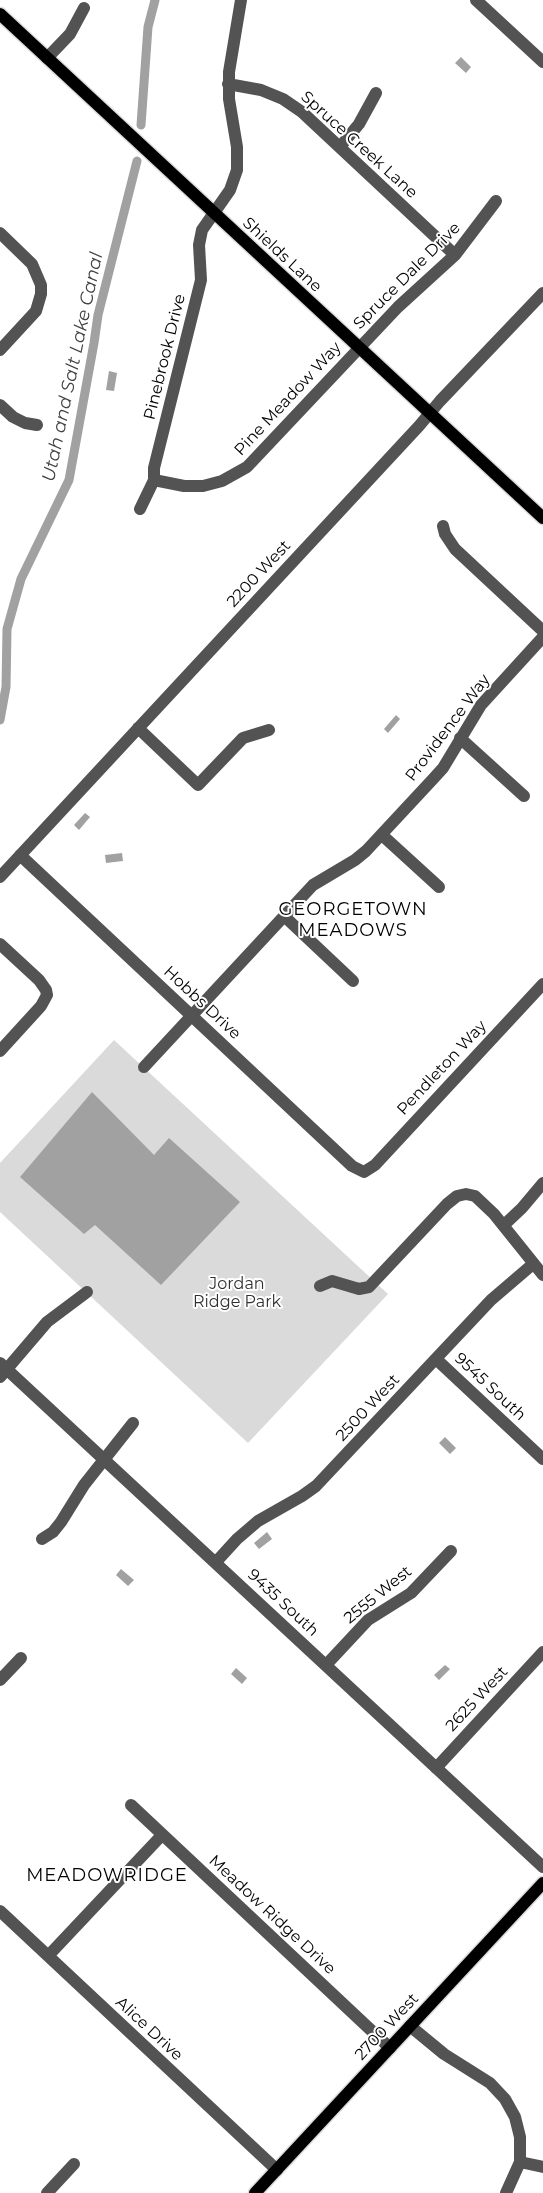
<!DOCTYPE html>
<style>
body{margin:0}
canvas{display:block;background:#fff}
</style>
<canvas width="543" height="2193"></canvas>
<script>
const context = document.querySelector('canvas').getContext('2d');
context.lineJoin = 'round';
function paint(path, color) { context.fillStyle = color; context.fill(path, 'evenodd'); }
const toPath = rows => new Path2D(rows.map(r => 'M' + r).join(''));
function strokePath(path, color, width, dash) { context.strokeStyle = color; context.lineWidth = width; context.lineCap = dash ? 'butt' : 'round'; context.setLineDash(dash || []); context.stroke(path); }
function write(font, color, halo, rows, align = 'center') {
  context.font = font + ' Montserrat,sans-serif'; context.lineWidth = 4; context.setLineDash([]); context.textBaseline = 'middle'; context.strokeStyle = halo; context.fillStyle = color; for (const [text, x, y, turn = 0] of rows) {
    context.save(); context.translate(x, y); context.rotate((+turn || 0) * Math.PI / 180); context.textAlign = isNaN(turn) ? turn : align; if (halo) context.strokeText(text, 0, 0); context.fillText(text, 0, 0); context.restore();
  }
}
paint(toPath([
 [114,1040,388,1294,248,1443,0,1212,0,1163]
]), '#dadada');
paint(toPath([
 [461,57,471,67,466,73,455,63],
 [109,371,117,373,114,391,106,390],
 [396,715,400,719,388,733,384,729],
 [85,813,90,817,79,830,74,825],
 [122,853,123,861,106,863,105,855],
 [92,1092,154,1155,169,1138,240,1202,161,1285,95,1225,84,1234,20,1177],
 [445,1437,456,1448,450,1454,439,1443],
 [267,1532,272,1539,259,1549,254,1543],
 [121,1569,134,1580,128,1586,116,1575],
 [445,1665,450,1669,439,1680,434,1675],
 [236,1668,247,1678,242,1684,231,1674]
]), '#a1a1a1');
strokePath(toPath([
 [141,125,148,27,155,0],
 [0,720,6,687,7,629,21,579,69,480,94,343,98,315,137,161]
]), '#a1a1a1', 9);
const major = toPath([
 [0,14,543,518],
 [255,2193,543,1883]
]);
strokePath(major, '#dbdbdb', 15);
strokePath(toPath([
 [476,0,543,62],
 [47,58,70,34,84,8],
 [228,84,261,90,283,99,302,112,455,255],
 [340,147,359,124,376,93],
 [0,233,32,264,41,285,41,294,36,311,0,350],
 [0,405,13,417,25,423,37,425],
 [154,480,184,486,203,486,222,481,247,467,398,307,455,255,496,201],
 [140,509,154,480,154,468,201,280,199,245,202,230,230,190,237,170,237,147,229,99,229,72,241,0],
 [443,526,445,534,455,549,543,631],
 [138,728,198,785,243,738,269,730],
 [460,738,524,796],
 [382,835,439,887],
 [20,855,352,1166,364,1172,375,1165,543,984],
 [0,877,419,426,440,401,543,293],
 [284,916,353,981],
 [0,944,39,980,46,990,47,995,41,1006,0,1051],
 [144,1067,313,885,355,860,366,851,433,779,443,768,481,705,543,637],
 [504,1225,522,1208,543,1183],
 [320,1286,332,1281,359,1289,369,1287,447,1204,457,1196,466,1194,475,1196,494,1214,543,1275],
 [436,1359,543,1459],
 [0,1363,543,1867],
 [0,1377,47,1322,87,1292],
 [42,1539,53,1532,61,1522,84,1485,133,1423],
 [216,1562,237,1539,258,1521,302,1496,316,1486,491,1300,533,1264],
 [326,1665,368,1620,411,1593,451,1551],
 [0,1680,21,1658],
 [436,1768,543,1652],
 [131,1805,390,2048],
 [0,1911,277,2170],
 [48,1956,162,1835],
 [410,2026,444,2054,490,2083,505,2099,515,2117,520,2137,520,2162,506,2193],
 [520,2162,543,2167],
 [47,2193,74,2164]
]), '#535353', 12);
strokePath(major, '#000', 12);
write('16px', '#000', '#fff', [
 ["Spruce Creek Lane",359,145,42],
 ["Shields Lane",282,255,43],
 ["Spruce Dale Drive",407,276,-45],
 ["Pinebrook Drive",165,357,-76],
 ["Pine Meadow Way",288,399,-47],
 ["2200 West",259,574,-47],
 ["Providence Way",448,728,-53],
 ["Hobbs Drive",202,1003,43],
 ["Pendleton Way",442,1068,-47],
 ["9545 South",490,1387,43],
 ["2500 West",368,1408,-47],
 ["2555 West",378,1595,-39],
 ["9435 South",283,1603,43],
 ["2625 West",477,1699,-47],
 ["Meadow Ridge Drive",272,1915,43],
 ["2700 West",387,2027,-47],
 ["Alice Drive",149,2029,43]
]);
write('16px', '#313131', '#fff', [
 ["Jordan",237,1284],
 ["Ridge Park",237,1302]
]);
write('italic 18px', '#424242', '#fff', [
 ["Utah and Salt Lake Canal",73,367,-78]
]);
context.letterSpacing = '1px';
write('18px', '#000', '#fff', [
 ["GEORGETOWN",353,910],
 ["MEADOWS",353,931],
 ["MEADOWRIDGE",107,1876]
]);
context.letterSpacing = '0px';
</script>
